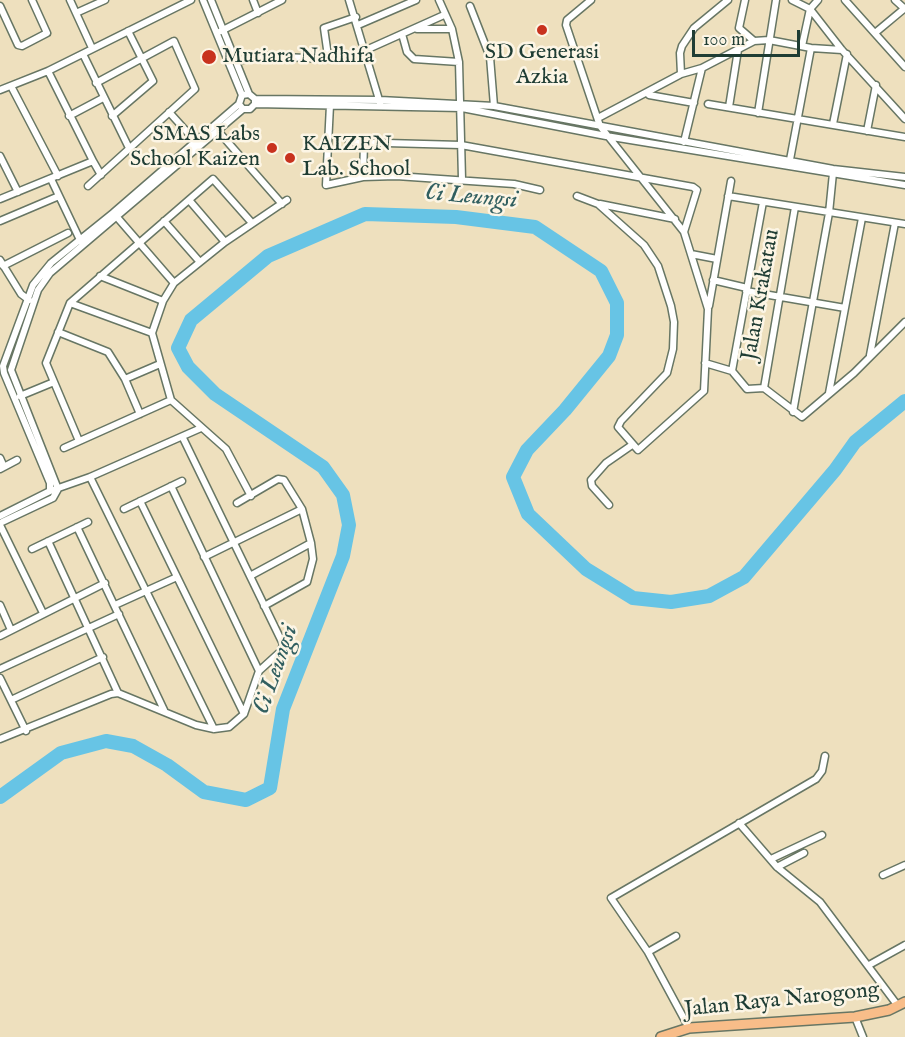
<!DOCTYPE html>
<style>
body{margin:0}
#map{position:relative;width:905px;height:1037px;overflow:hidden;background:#eee0be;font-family:"IM FELL English",serif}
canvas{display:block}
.scale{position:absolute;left:692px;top:30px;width:108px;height:27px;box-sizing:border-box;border:3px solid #1f3d34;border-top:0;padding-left:8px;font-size:18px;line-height:21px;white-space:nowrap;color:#1f3d34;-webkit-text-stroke:4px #fcf5e5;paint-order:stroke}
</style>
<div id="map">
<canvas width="905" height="1037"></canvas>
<div class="scale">100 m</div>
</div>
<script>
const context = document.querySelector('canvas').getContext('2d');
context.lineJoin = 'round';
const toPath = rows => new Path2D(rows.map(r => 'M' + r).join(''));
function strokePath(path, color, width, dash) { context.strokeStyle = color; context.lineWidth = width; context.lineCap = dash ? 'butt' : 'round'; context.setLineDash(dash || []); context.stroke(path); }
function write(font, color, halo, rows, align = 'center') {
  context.font = font + ' "IM FELL English",serif'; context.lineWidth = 5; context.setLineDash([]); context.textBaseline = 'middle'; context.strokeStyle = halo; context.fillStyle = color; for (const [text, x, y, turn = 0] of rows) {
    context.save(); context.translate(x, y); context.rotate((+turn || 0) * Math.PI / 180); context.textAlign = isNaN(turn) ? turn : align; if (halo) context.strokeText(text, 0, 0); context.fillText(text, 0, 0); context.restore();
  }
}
strokePath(toPath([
 [0,797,61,753,106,741,133,746,167,765,204,792,246,800,270,788,283,709,343,556,349,525,343,495,323,467,215,394,188,367,178,348,191,320,268,256,365,214,456,217,535,227,601,271,617,303,617,335,609,356,565,410,527,450,513,477,528,514,586,569,633,598,671,602,709,596,744,577,835,470,855,442,905,401]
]), '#67c4e5', 14);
const street = toPath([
 [70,0,92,48],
 [203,0,242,95],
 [211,0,249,94],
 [253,0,258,13],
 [349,0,380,103],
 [439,0,452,29,459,62,462,179],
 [745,0,739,28,754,41],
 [792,0,810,9,842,50,905,119],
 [845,0,905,67],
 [895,0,905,9],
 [0,6,18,45,22,46,47,33,32,0],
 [470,6,490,57,494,106],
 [76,13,105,0],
 [358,25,416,0],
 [417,29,452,29],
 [221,31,282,0],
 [875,33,905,8],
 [402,34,407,52,414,59,459,62],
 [802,46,810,9,818,0],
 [366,50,444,15],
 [83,54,129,148],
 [236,61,264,56,326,59,328,56,324,28,356,17],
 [48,71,93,161],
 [681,74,680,53,682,46,694,28,728,0],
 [11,86,58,176],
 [0,90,48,71,191,0],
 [649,95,694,103],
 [255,99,380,100,494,106,833,169,905,177],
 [255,104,462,108,606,136,905,185],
 [708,104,905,137],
 [330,105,326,185,363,177,396,176,514,184,540,190],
 [729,107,738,50],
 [169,112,197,143],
 [758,113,776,0],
 [69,116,103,98],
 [112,116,153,81,128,31],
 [598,118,681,74,702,68,754,41,769,40,811,48,842,50],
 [833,124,847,54],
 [218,131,282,204],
 [867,131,876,85],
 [349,142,461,145,693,187,697,190,684,232],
 [684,142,702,68],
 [0,156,18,192],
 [789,165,811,48],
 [363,177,364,143],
 [51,179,81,242],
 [88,186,195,89,174,41,96,83],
 [577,196,598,204,644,245,658,266,671,306,674,322,673,349,667,373,621,421,618,427,638,450,704,391,708,309,684,232,600,126,566,25,567,20,591,0],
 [728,196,905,224],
 [0,199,93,161,101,175],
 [189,200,225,242],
 [600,204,675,219],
 [116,216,174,283],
 [0,221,59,196],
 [164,221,199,261],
 [691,254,717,259],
 [0,260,21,294,29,300],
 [3,266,68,233],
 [100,276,163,301],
 [713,280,747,288],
 [746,291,845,308],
 [70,303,152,333],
 [709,306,731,181],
 [58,332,108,352,125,379,140,414],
 [870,355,895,223],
 [705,363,732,371,747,389,764,388,802,417,854,373,905,322],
 [732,371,763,202],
 [125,379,160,364],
 [764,388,795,207],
 [829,393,862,218],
 [20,396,54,382],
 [793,412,829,213,833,173],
 [79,441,46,363,70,303,213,179,252,223],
 [64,448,171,400],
 [0,458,4,467],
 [0,469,17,460],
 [90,477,214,729],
 [171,486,259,671],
 [50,491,50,483,4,373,3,366,33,285,51,263,113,213,239,104,242,95,249,94,255,99,255,104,250,109,243,109,239,104],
 [251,496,226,449,171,400,152,333,163,301,174,283,225,242,287,200],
 [140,501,244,714],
 [237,503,278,479,284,480,302,509,311,543,313,559,307,582,264,606],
 [609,505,592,486,591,480,606,463,632,445],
 [124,509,182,481],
 [0,516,50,491,90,477,201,428],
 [0,523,53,498,58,489,11,370,38,290,50,273,243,109],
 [0,525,43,613],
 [77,527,164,710],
 [48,541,118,693],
 [32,549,88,522],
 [204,557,302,509],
 [250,576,311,543],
 [0,605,11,630],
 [115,605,177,577],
 [0,636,105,583],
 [0,669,119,614],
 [0,678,26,731],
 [11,700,103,657],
 [0,739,111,694,118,693,196,725,214,729,229,727,244,714,259,671,281,651,283,644,183,438],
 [739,823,777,867,820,902,898,1006],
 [771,859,822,835],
 [777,867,804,853],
 [883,875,905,865],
 [648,952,676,936],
 [869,965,905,945],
 [855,1017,863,1037],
 [689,1028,648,952,611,898,816,779,822,771,825,756]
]);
const primary = toPath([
 [661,1037,689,1028,855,1017,889,1010,905,1002]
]);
strokePath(street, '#677664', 9);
strokePath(primary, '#677664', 12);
strokePath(street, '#fff', 6);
strokePath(primary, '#f8bd89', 9);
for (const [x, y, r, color] of [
 [542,30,6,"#c8321e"],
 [209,57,8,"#c8321e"],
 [272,148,6,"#c8321e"],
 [290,158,6,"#c8321e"]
]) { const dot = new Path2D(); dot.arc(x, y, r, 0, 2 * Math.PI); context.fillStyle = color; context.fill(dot); strokePath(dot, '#fcf5e5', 2); }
write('22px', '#1f3d34', '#fcf5e5', [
 ["SD Generasi",542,53,"center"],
 ["Azkia",542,78,"center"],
 ["Mutiara Nadhifa",222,57],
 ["SMAS Labs",260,135,"right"],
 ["School Kaizen",260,160,"right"],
 ["KAIZEN",302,145],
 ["Lab. School",302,170]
], 'left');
write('22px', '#1f3d34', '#fcf5e5', [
 ["Jalan Krakatau",762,295,-80],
 ["Jalan Raya Narogong",782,1001,-6]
]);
write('italic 24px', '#315f60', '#fcf5e5', [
 ["Ci Leungsi",471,198,5],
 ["Ci Leungsi",277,670,-71]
]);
</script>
